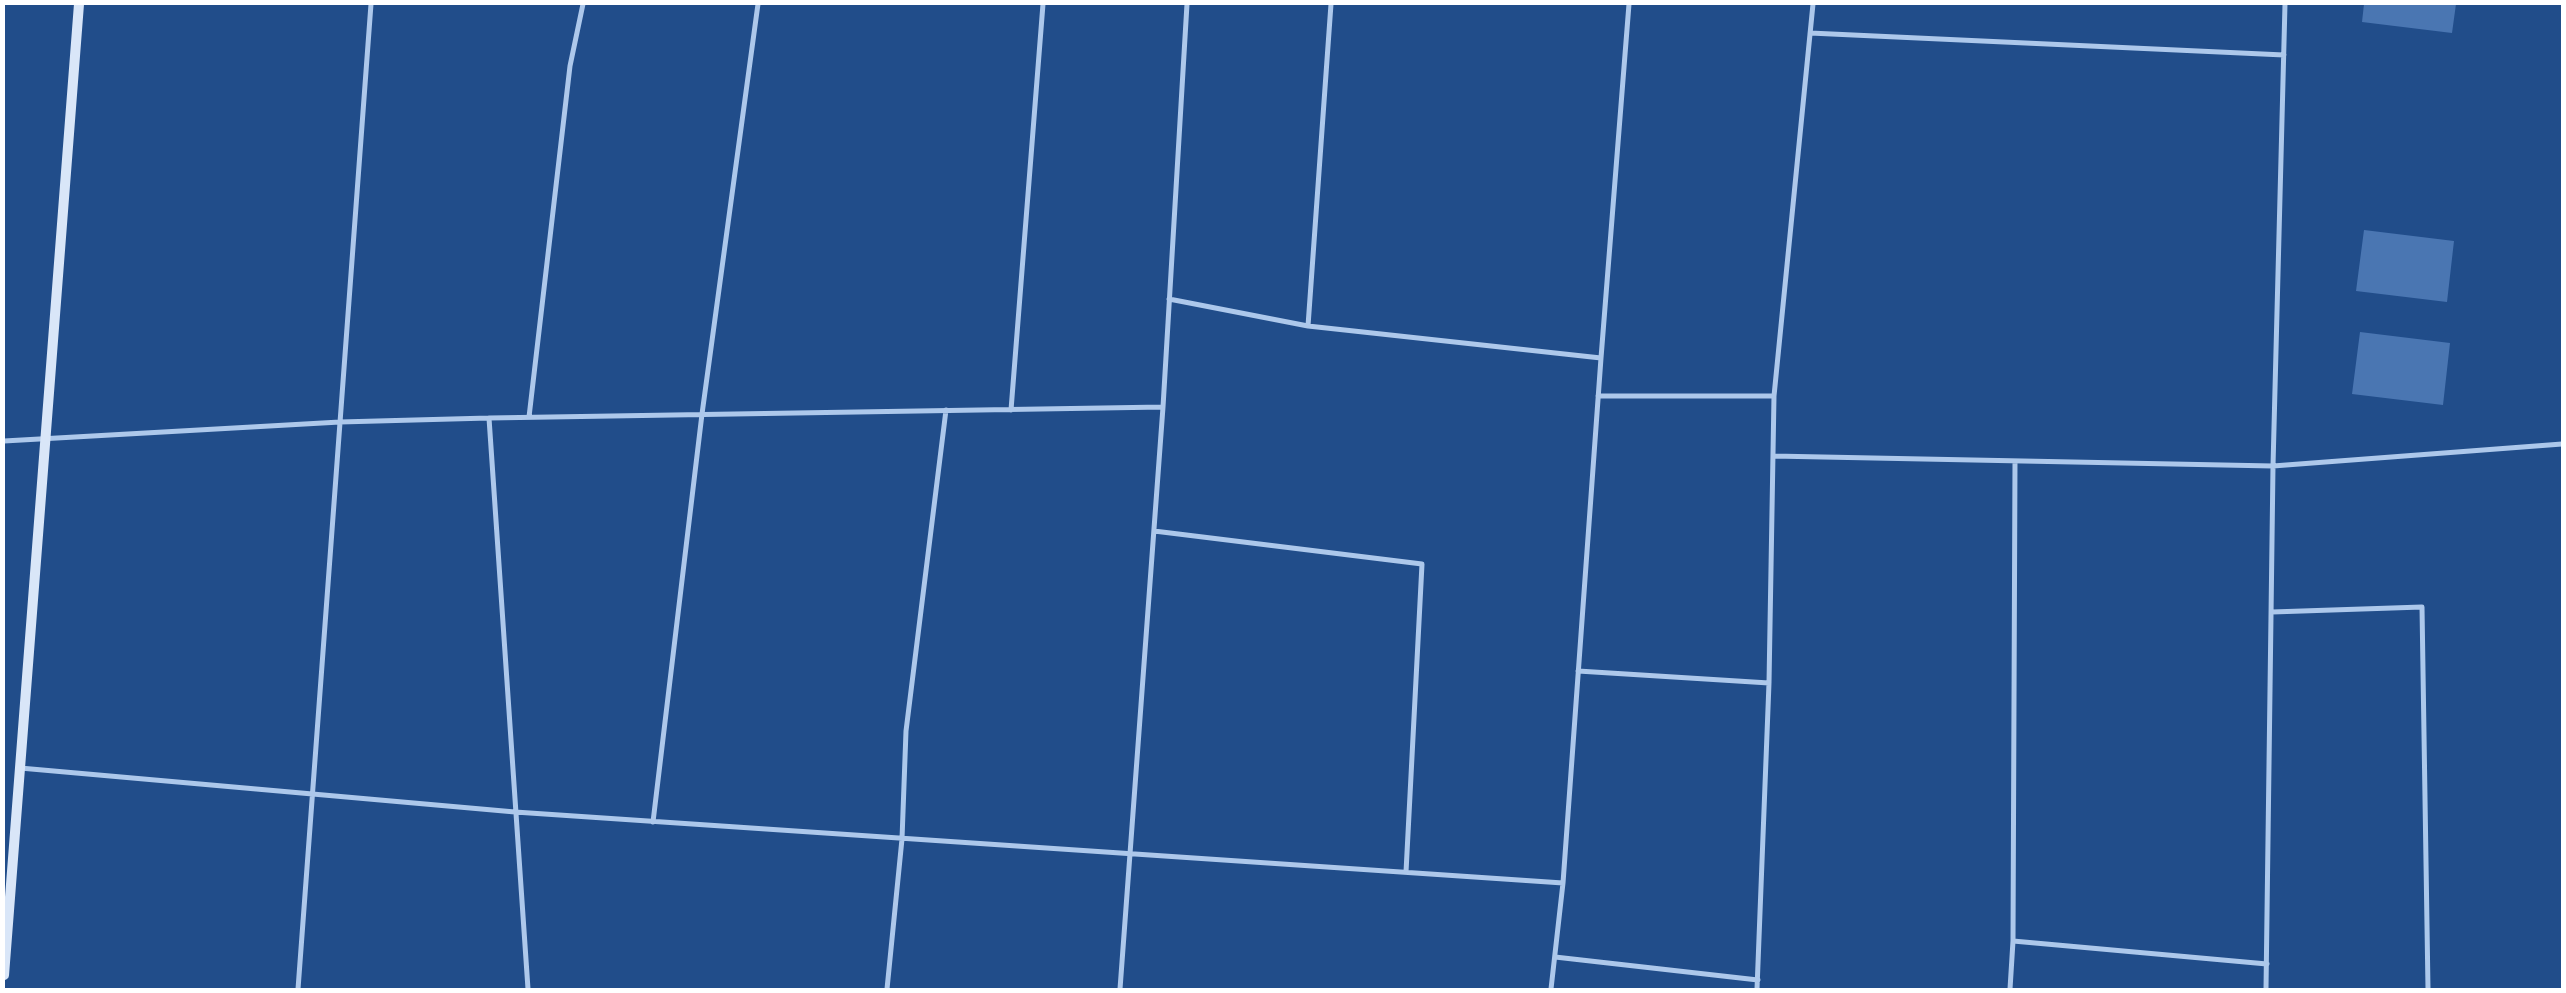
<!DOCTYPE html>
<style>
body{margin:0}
#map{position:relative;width:2566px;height:993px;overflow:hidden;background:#214d8a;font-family:"Fira Sans",sans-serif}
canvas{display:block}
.frame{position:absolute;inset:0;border:5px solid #fff;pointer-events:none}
</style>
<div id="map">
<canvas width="2566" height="993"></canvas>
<div class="frame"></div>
</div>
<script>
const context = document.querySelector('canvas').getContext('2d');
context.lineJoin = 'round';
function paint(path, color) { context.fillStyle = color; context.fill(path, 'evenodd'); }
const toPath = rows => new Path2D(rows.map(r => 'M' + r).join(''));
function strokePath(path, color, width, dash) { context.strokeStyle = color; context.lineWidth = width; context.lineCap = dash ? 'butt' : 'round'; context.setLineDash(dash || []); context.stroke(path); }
paint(toPath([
 [2364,4,2456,4,2452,33,2362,22],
 [2364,230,2454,241,2447,302,2356,291],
 [2360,332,2450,343,2443,405,2352,394]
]), '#4a76b2');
strokePath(toPath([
 [1810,33,2284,55],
 [1169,299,1308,326,1601,358],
 [1308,326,1331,4],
 [1598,396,1774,396],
 [1011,410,1043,4],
 [529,417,570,66,583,4],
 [489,418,528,989],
 [4,441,340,422,489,418,1163,407],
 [1773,456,2273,466,2562,444],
 [1154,531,1422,564,1406,872],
 [2272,612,2422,607,2428,989],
 [1578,671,1769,683],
 [20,768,515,812,1563,883],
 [653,822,702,414,758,4],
 [2013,941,2267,964],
 [1555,957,1758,980],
 [298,989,371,4],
 [887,989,902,839,906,731,946,410],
 [1120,989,1163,407,1187,4],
 [1551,989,1563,883,1601,358,1629,4],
 [1757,989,1769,683,1774,396,1813,4],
 [2010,989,2013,941,2015,461],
 [2266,989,2273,466,2285,4]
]), '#adc8eb', 5);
strokePath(toPath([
 [4,975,79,4]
]), '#d9e6f8', 10);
</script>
